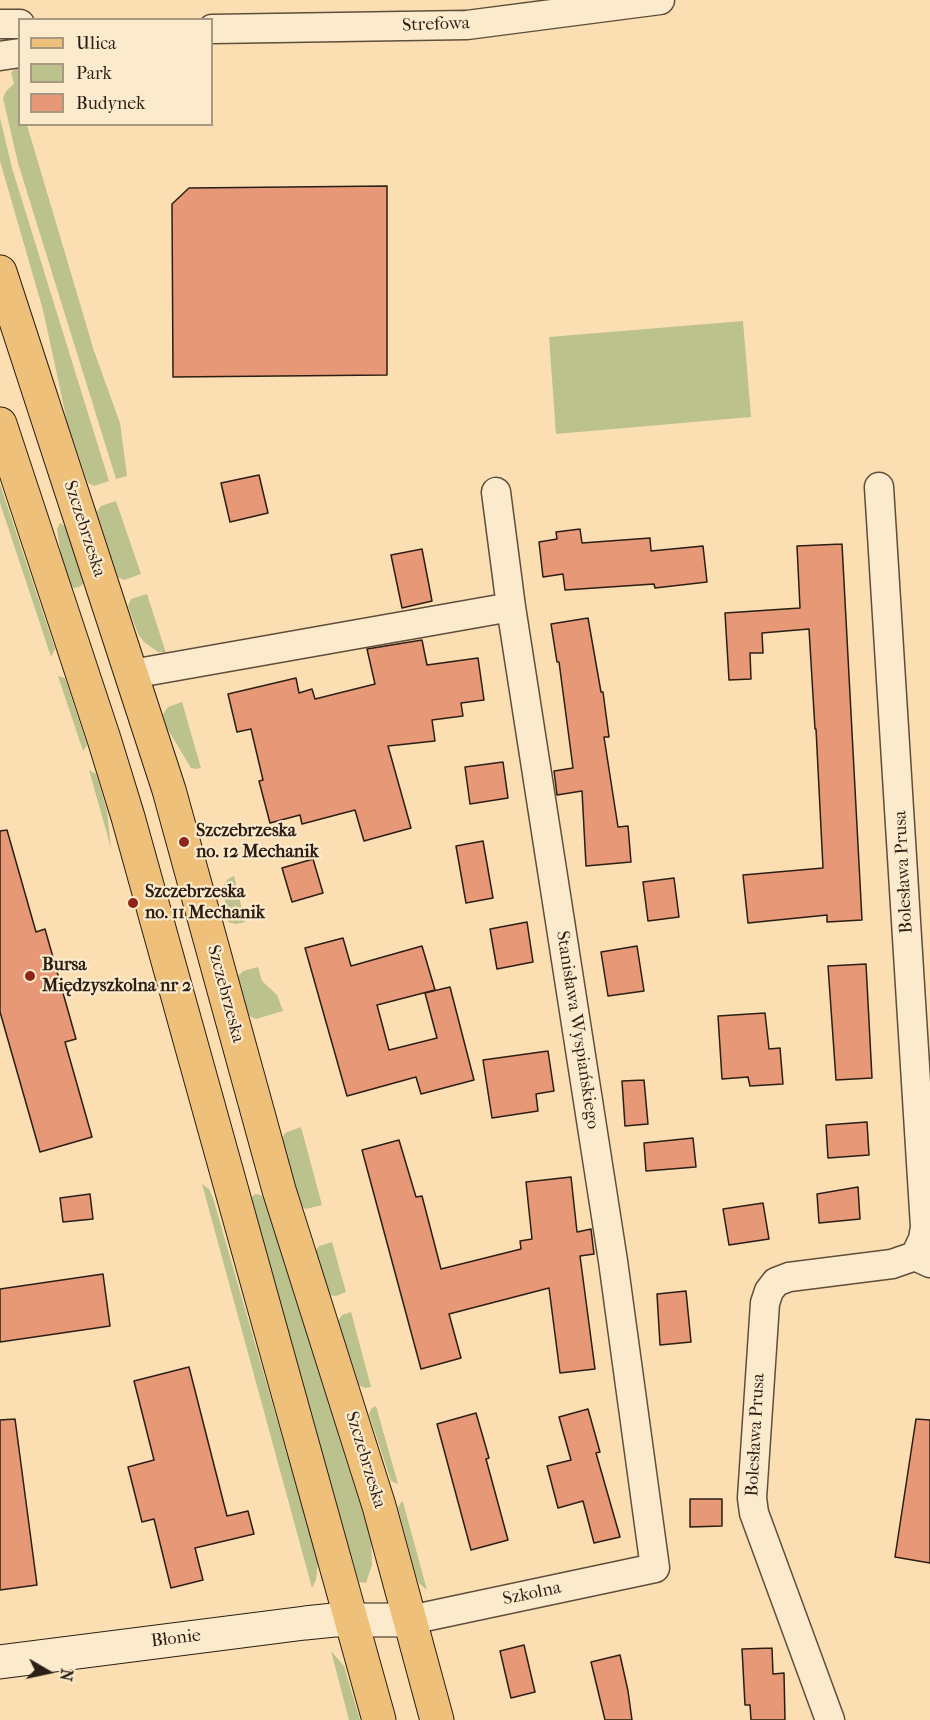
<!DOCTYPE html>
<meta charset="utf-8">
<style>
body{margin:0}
#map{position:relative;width:930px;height:1720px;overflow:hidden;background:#fbdfb2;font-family:"IM FELL French Canon",serif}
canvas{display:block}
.legend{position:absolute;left:18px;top:18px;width:195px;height:108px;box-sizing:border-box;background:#fceacd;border:2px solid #a89883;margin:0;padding:8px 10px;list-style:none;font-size:18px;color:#2a1e15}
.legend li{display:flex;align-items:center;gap:12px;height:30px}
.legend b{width:30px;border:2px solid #a89883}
.north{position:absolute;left:18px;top:1642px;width:60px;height:60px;-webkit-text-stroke:4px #fceacd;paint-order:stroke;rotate:99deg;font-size:16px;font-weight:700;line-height:24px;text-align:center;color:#2a1e15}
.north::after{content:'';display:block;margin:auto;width:21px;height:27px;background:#2a1e15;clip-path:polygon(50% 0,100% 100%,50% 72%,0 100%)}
</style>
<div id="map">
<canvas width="930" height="1720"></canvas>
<ul class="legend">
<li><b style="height:8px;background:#eec079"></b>Ulica</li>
<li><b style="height:16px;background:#bbc28e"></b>Park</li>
<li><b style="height:16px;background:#e69877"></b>Budynek</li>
</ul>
<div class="north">N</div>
</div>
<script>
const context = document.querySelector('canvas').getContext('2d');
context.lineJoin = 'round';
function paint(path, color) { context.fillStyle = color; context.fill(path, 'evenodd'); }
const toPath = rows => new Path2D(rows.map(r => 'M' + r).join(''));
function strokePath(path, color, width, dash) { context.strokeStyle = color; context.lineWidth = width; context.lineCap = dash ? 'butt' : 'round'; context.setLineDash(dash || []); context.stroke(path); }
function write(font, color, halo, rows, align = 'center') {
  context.font = font + ' "IM FELL French Canon",serif'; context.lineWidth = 4.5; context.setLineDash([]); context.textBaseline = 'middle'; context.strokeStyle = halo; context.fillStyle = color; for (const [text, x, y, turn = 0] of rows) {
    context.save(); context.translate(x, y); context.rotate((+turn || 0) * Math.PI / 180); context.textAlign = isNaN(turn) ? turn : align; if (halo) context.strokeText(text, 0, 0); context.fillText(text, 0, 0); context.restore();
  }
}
paint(toPath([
 [19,67,20,124,27,125,94,351,120,423,127,476,116,479,18,163,3,98,6,91,14,84,11,72],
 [0,118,12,168,109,481,94,486,88,483,67,421,43,310,0,161],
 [743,321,751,417,556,434,549,337],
 [0,484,55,649,51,657,0,503],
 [116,501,141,574,124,580,118,577,97,512,101,506],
 [60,523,66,527,84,579,83,584,79,587,74,588,70,585,62,561,57,529],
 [147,594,166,653,158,652,144,642,138,634,128,606,131,599],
 [58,676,65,678,87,745,83,751],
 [182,702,201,768,196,769,191,768,167,728,163,714,168,707],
 [89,770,96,774,107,811,111,848],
 [234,876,245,922,236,924,228,922,223,886,228,879],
 [258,967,262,981,277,995,283,1011,256,1019,249,1016,238,976,243,971],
 [301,1127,322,1205,306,1209,301,1206,282,1139,285,1133],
 [202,1184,209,1189,213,1198,318,1562,316,1580,312,1588],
 [255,1194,261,1195,264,1199,371,1539,372,1565,366,1583,359,1582,250,1203,251,1198],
 [332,1242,346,1292,336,1296,330,1295,315,1252,319,1246],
 [351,1312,371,1387,365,1388,359,1385,338,1321,342,1315],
 [376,1406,398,1484,391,1481,369,1414,372,1408],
 [401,1502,403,1502,427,1590,419,1583,415,1572,398,1508],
 [331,1651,344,1666,360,1720,349,1720]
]), '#bbc28e');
const building = toPath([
 [387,186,387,375,173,377,172,204,189,188,387,186],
 [259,475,268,513,230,522,221,483,259,475],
 [580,529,582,543,650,538,651,551,703,546,707,582,655,588,654,584,565,590,563,574,543,577,539,542,557,539,556,532,580,529],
 [842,544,862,920,827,922,827,915,748,923,743,875,823,868,816,729,815,729,809,629,762,633,763,653,750,653,751,679,729,680,725,613,800,608,797,546,842,544],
 [422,549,432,601,402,608,391,555,422,549],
 [588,618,601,692,603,692,609,737,604,737,618,827,628,826,631,862,586,866,582,791,557,795,554,771,573,768,559,662,557,662,551,624,588,618],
 [422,640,427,665,478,658,484,700,461,703,463,716,432,720,435,741,388,746,411,828,364,841,355,810,302,824,300,815,270,823,259,781,263,780,251,729,237,732,228,694,296,678,299,693,312,689,315,699,375,684,367,649,422,640],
 [503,762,508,798,470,804,465,767,503,762],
 [7,830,36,932,45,929,76,1039,65,1042,92,1137,40,1152,0,1012,0,831,7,830],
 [483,841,493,898,466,903,456,846,483,841],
 [313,859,323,893,292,902,282,868,313,859],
 [674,878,679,917,648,921,643,882,674,878],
 [527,922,533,962,497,969,490,929,527,922],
 [343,938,351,966,422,946,435,990,377,1005,389,1050,437,1038,425,993,450,987,474,1080,421,1094,416,1077,347,1096,305,948,343,938],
 [637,946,644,991,608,996,601,952,637,946],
 [866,964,872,1078,836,1080,828,966,866,964],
 [765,1013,769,1049,780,1048,783,1084,750,1086,748,1077,722,1079,718,1016,765,1013],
 [548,1051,554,1091,536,1094,538,1111,492,1118,483,1060,548,1051],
 [644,1080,648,1124,625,1126,622,1081,644,1080],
 [867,1122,869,1155,828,1158,826,1125,867,1122],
 [693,1138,696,1167,646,1171,644,1143,693,1138],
 [399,1140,416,1197,422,1196,441,1269,521,1249,520,1241,532,1239,526,1182,571,1177,577,1232,591,1229,594,1254,580,1256,595,1369,560,1373,549,1288,449,1314,461,1358,421,1369,362,1150,399,1140],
 [858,1187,860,1219,819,1223,817,1194,858,1187],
 [90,1194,93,1219,63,1222,60,1198,90,1194],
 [763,1203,769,1239,729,1245,723,1209,763,1203],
 [103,1274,110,1326,0,1342,0,1289,103,1274],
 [686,1291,691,1342,660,1345,657,1294,686,1291],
 [189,1367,227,1516,248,1511,254,1534,195,1548,203,1580,171,1588,154,1519,142,1522,128,1467,154,1460,134,1381,189,1367],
 [588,1409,600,1452,596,1453,620,1537,594,1543,583,1501,558,1508,547,1466,571,1460,559,1417,588,1409],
 [476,1413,489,1458,486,1459,508,1540,471,1550,437,1424,476,1413],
 [15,1419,37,1585,0,1590,0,1420,15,1419],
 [916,1419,930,1420,930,1563,895,1557,916,1419],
 [690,1499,722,1499,722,1526,690,1527,690,1499],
 [524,1645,535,1692,511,1698,500,1651,524,1645],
 [772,1648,773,1674,784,1673,785,1720,751,1720,750,1705,745,1705,742,1649,772,1648],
 [620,1655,628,1691,632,1720,605,1720,591,1662,620,1655]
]);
paint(building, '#e69877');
strokePath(building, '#2a1e15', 1.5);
const street = toPath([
 [0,24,20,24],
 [212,29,467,25,660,0],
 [0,56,20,53],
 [879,487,925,1227,923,1239,915,1256],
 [132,674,511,607],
 [410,1620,655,1568,613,1261,511,607,496,492],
 [830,1720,754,1513,752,1498,765,1303,769,1291,776,1282,789,1277,892,1264,915,1256,930,1263]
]);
const secondary = toPath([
 [0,1662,305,1623,334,1620,410,1620]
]);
const primary = toPath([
 [0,272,169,790,279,1190,379,1506,437,1720],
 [0,424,104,739,128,817,379,1720]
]);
strokePath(street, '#5e4e3c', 31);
strokePath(secondary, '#2a1e15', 35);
strokePath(primary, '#2a1e15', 35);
strokePath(street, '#fceacd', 28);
strokePath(secondary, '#fceacd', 33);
strokePath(primary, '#eec079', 33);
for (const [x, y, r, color] of [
 [184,842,6,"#8f2418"],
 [133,903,6,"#8f2418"],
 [30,976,6,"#8f2418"]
]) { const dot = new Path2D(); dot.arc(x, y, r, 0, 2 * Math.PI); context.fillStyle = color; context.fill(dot); strokePath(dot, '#fceacd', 2); }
write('18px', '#2a1e15', '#fceacd', [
 ["Strefowa",436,25,-2],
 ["Szczebrzeska",84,529,72],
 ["Bolesława Prusa",904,872,-93],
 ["Szczebrzeska",225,994,75],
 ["Stanisława Wyspiańskiego",577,1030,81],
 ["Bolesława Prusa",756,1435,-87],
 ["Szczebrzeska",365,1460,73],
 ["Szkolna",532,1594,-12],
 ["Błonie",176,1639,-7]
]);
write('bold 18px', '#2a1e15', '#fceacd', [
 ["Szczebrzeska",196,832],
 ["no. 12 Mechanik",196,853],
 ["Szczebrzeska",145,893],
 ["no. 11 Mechanik",145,914],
 ["Bursa",42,966],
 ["Międzyszkolna nr 2",42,987]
], 'left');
</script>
